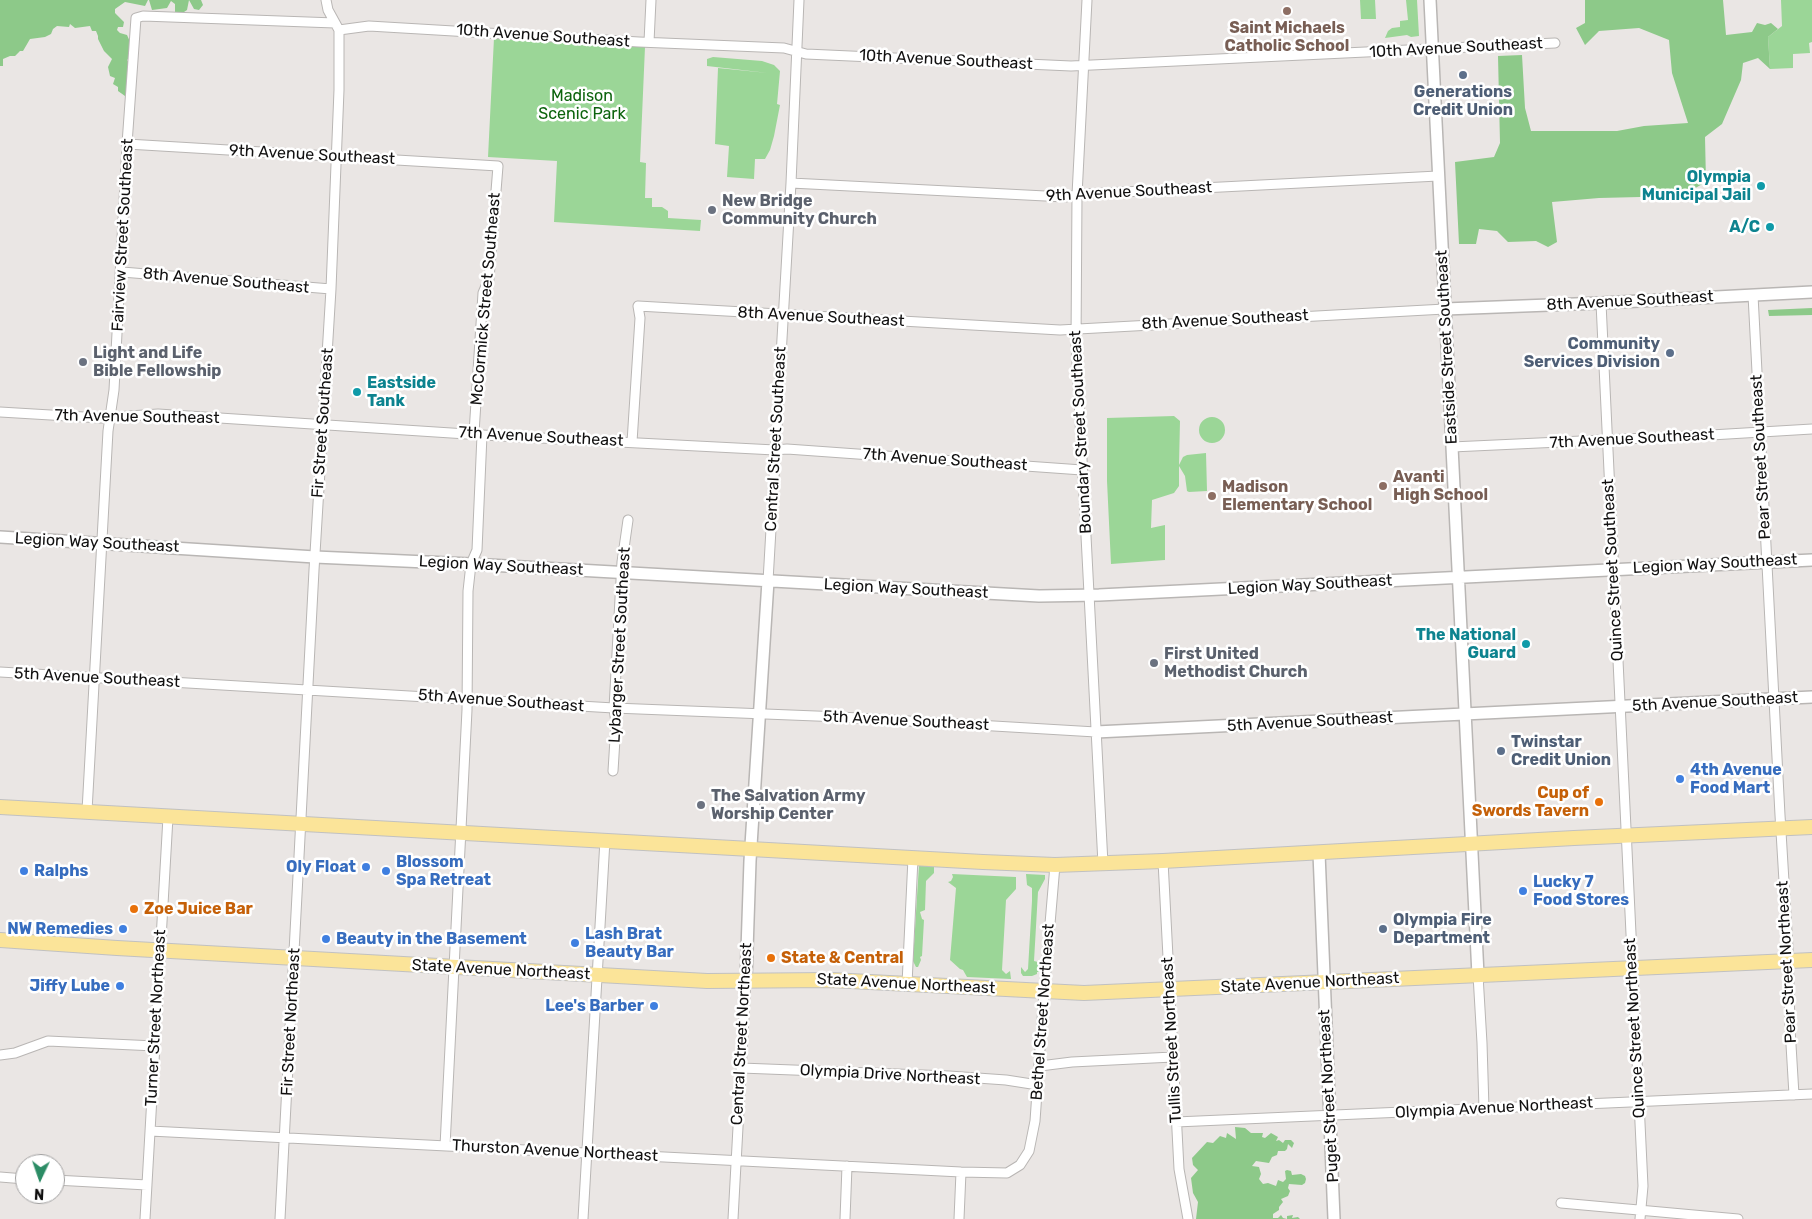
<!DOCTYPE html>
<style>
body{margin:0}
#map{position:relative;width:1812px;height:1219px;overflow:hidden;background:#eae6e4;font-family:Rubik,sans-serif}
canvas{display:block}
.north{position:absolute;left:15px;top:1154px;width:50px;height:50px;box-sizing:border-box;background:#fff;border:1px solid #a09f9f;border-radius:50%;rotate:183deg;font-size:14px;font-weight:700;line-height:20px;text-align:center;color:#111010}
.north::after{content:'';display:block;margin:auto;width:18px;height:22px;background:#2b8c65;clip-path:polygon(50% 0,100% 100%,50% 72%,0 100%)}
</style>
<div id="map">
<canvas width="1812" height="1219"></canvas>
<div class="north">N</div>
</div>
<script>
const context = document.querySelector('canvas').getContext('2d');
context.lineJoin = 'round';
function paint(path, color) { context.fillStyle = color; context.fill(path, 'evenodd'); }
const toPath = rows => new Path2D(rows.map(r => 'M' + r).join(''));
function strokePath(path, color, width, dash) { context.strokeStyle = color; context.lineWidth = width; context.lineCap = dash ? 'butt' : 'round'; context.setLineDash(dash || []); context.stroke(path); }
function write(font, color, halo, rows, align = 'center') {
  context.font = font + ' Rubik,sans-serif'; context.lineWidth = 5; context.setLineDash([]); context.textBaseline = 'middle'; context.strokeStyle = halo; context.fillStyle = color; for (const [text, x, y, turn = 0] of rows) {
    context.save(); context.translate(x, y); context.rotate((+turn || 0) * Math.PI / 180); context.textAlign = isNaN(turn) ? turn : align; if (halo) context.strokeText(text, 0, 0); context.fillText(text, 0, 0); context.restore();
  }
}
paint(toPath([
 [1360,0,1375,0,1376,19,1361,19],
 [1406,0,1417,0,1419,36,1411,37,1407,35,1385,38,1388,31,1392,28,1400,27,1400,21,1408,20],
 [1781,0,1812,0,1812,42,1809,43,1810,53,1793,54,1793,68,1770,69,1768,37,1782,26],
 [494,38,645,47,640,162,646,163,645,198,652,198,652,207,662,207,668,211,668,218,701,220,700,231,554,222,557,161,488,157],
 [713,57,762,61,774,65,780,71,777,104,780,105,774,136,770,150,765,159,755,159,754,179,727,177,729,146,715,144,718,68,768,73,707,66,707,59],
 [1174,416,1180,421,1179,465,1183,457,1187,455,1206,453,1207,491,1189,492,1187,491,1185,476,1179,466,1179,486,1174,493,1152,500,1151,528,1165,525,1165,560,1111,564,1107,481,1107,418],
 '1199 430a13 13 0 1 1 26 0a13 13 0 1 1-26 0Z',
 [919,865,934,867,934,873,926,881,925,910,920,912,922,919,924,920,922,956,920,957,921,960,918,967,916,967,913,961],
 [952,874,1016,877,1016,889,1006,900,1002,970,1006,974,1010,971,1011,979,967,977,963,970,960,969,950,960,956,888,948,882,951,881,953,877],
 [1026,874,1045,875,1045,879,1038,892,1034,961,1038,962,1041,972,1037,972,1037,974,1032,976,1023,976,1021,973,1021,967,1025,972,1028,969,1032,901,1032,888,1027,885]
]), '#9bd697');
paint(toPath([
 [0,0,148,0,145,6,125,2,115,9,115,13,124,22,123,27,118,27,117,30,120,33,127,35,135,53,127,60,131,65,127,71,129,77,129,81,126,85,127,94,125,96,118,91,118,87,113,84,115,78,110,76,108,67,112,59,104,51,98,39,98,36,96,31,92,31,90,26,75,28,70,24,69,27,57,26,53,29,51,34,45,37,30,39,23,51,20,51,15,56,10,56,3,59,3,66,0,66],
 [149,0,201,0,203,5,199,10,194,9,189,0,187,10,181,14,175,14,175,4,171,1,167,8,152,10],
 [1585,0,1723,0,1726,35,1752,32,1757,23,1765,25,1771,23,1778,29,1768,37,1770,69,1758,58,1743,63,1741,80,1722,124,1705,137,1706,182,1681,196,1599,198,1552,202,1557,242,1548,247,1536,241,1508,242,1497,231,1479,229,1476,244,1459,244,1455,162,1494,157,1500,143,1498,56,1522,55,1525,108,1531,131,1617,131,1644,126,1688,123,1672,73,1669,40,1639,28,1599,31,1585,45,1576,28,1585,23],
 [1812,308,1812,315,1769,316,1768,310],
 [1235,1127,1245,1128,1251,1133,1263,1133,1262,1137,1265,1138,1271,1133,1278,1137,1276,1141,1279,1140,1283,1143,1285,1140,1291,1140,1294,1143,1292,1148,1288,1144,1287,1149,1285,1151,1278,1151,1277,1155,1272,1157,1269,1163,1256,1161,1252,1166,1259,1167,1261,1174,1259,1179,1263,1184,1268,1183,1276,1186,1278,1180,1283,1182,1286,1179,1285,1171,1287,1170,1291,1171,1292,1175,1301,1174,1305,1176,1306,1179,1305,1183,1302,1185,1289,1184,1288,1188,1290,1191,1288,1196,1281,1199,1283,1202,1279,1207,1279,1210,1273,1214,1273,1218,1278,1218,1281,1215,1283,1218,1287,1219,1287,1216,1293,1215,1292,1218,1298,1217,1300,1219,1196,1219,1198,1202,1193,1193,1191,1178,1198,1170,1193,1165,1192,1158,1207,1142,1213,1143,1220,1136,1226,1138,1227,1133,1236,1139]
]), '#8dc989');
const minor = toPath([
 [1087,0,1077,195,1076,343,1103,864],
 [339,30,369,26,639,42,784,48,806,54,1071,66,1555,43],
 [649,42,651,0],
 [127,144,498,166,489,279,483,293,474,433],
 [791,183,1065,197,1084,194,1438,176],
 [122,272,331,289],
 [1753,295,1780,815,1788,948,1790,1028,1794,1095],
 [1601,303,1643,1186,1640,1219],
 [0,412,101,418,158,414,482,435,775,450,787,449,1082,470],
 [632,442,640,318,638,306,1060,330,1445,309],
 [1452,447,1711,435,1812,429],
 [768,581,791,183,799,0],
 [0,672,614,708,841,717,1096,732],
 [613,771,616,723,614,708,622,562,628,520],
 [87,811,108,431,114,390,127,144,136,18,143,16,335,23],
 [1163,861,1179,1169,1188,1219],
 [1478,975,1482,1043,1484,1109],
 [907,984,913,858],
 [0,1055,15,1053,48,1041,155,1046],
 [1040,1066,1072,1062,1173,1057],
 [741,1068,949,1076,1006,1080,1038,1085],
 [1176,1122,1812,1094],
 [150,1131,961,1172,1007,1173,1020,1165,1029,1151,1035,1121,1043,1006,1055,865],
 [445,1146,467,710,468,591,471,564,477,550,482,435],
 [0,1177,25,1179],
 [55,1180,147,1185],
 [1561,1203,1738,1219],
 [145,1219,168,817],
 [280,1219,314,570,331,289,339,90,339,30,328,10,326,0],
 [583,1219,605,840],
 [733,1219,746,980],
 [845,1219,847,1166],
 [959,1219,961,1172]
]);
const tertiary = toPath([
 [1430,0,1478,975],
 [1445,309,1601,303,1812,292],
 [0,537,315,557,471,564,1039,596,1099,595,1812,560],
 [1096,732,1812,697],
 [1319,853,1334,1219],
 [746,980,750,861,768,581]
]);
const primary = toPath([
 [0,807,983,862,1055,865,1163,861,1574,838,1812,827],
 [0,940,117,948,707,981,831,980,1084,993,1812,960]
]);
strokePath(minor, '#b9b6b4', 11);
strokePath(tertiary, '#b9b6b4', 14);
strokePath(primary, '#c1c1c1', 16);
strokePath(minor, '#fff', 9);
strokePath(tertiary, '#fff', 11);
strokePath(primary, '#fbe499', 14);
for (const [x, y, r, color] of [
 [1287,11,5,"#8d6e63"],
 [1463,75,5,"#5c6f8a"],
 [1761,186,5,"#0f9aa8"],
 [712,210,5,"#6b7280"],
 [1770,227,5,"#0f9aa8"],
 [1670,353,5,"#5c6f8a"],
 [83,362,5,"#6b7280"],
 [357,392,5,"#0f9aa8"],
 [1383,486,5,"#8d6e63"],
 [1212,496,5,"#8d6e63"],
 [1526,644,5,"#0f9aa8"],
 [1154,663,5,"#6b7280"],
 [1501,751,5,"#5c6f8a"],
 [1680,779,5,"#3f7fe0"],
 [1599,802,5,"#e8710a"],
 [701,805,5,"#6b7280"],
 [366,867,5,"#3f7fe0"],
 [24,871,5,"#3f7fe0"],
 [386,871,5,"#3f7fe0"],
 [1523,891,5,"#3f7fe0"],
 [134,909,5,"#e8710a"],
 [123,929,5,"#3f7fe0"],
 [1383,929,5,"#5c6f8a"],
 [326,939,5,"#3f7fe0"],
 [575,943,5,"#3f7fe0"],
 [771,958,5,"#e8710a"],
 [120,986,5,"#3f7fe0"],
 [654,1006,5,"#3f7fe0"]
]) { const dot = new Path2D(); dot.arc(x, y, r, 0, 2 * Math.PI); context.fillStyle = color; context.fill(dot); strokePath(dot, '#fff', 2); }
write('bold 16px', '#785e54', '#fff', [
 ["Saint Michaels",1287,28,"center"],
 ["Catholic School",1287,46,"center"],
 ["Avanti",1393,477],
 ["High School",1393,495],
 ["Madison",1222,487],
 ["Elementary School",1222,505]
], 'left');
write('16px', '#111010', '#fff', [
 ["10th Avenue Southeast",543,36,4],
 ["10th Avenue Southeast",1456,48,-3],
 ["10th Avenue Southeast",946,60,3],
 ["9th Avenue Southeast",312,155,3],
 ["9th Avenue Southeast",1129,192,-3],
 ["Fairview Street Southeast",123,235,-87],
 ["8th Avenue Southeast",226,281,5],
 ["McCormick Street Southeast",486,299,-85],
 ["8th Avenue Southeast",1630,301,-3],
 ["8th Avenue Southeast",821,317,3],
 ["8th Avenue Southeast",1225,320,-3],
 ["Eastside Street Southeast",1447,347,-93],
 ["7th Avenue Southeast",137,417,1],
 ["Fir Street Southeast",323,423,-86],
 ["Boundary Street Southeast",1081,432,-93],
 ["7th Avenue Southeast",541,437,3],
 ["Central Street Southeast",776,439,-87],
 ["7th Avenue Southeast",1632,439,-3],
 ["Pear Street Southeast",1761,457,-93],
 ["7th Avenue Southeast",945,460,4],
 ["Legion Way Southeast",97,543,3],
 ["Legion Way Southeast",1715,564,-3],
 ["Legion Way Southeast",501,566,3],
 ["Quince Street Southeast",1613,570,-93],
 ["Legion Way Southeast",1310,585,-3],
 ["Legion Way Southeast",906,589,3],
 ["Lybarger Street Southeast",620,645,-87],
 ["5th Avenue Southeast",97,678,3],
 ["5th Avenue Southeast",501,701,4],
 ["5th Avenue Southeast",1715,702,-3],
 ["5th Avenue Southeast",906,721,3],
 ["5th Avenue Southeast",1310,722,-3],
 ["Pear Street Northeast",1787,962,-93],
 ["State Avenue Northeast",501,970,3],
 ["State Avenue Northeast",1310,983,-3],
 ["State Avenue Northeast",906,984,3],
 ["Bethel Street Northeast",1043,1012,-86],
 ["Turner Street Northeast",156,1018,-87],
 ["Fir Street Northeast",291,1022,-87],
 ["Quince Street Northeast",1635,1028,-93],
 ["Central Street Northeast",742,1034,-87],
 ["Tullis Street Northeast",1172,1040,-93],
 ["Olympia Drive Northeast",890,1075,3],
 ["Puget Street Northeast",1329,1096,-93],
 ["Olympia Avenue Northeast",1494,1108,-3],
 ["Thurston Avenue Northeast",555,1151,3]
]);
write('bold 16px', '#4e5e75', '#fff', [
 ["Generations",1463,92,"center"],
 ["Credit Union",1463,110,"center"],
 ["Community",1660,344,"right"],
 ["Services Division",1660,362,"right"],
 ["Twinstar",1511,742],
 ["Credit Union",1511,760],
 ["Olympia Fire",1393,920],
 ["Department",1393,938]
], 'left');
write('16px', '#0c630d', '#fff', [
 ["Madison",582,96],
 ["Scenic Park",582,114]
]);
write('bold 16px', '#0d838f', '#fff', [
 ["Olympia",1751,177],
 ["Municipal Jail",1751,195],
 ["A/C",1760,227],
 ["Eastside",367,383,"left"],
 ["Tank",367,401,"left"],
 ["The National",1516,635],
 ["Guard",1516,653]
], 'right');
write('bold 16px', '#5b616d', '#fff', [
 ["New Bridge",722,201],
 ["Community Church",722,219],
 ["Light and Life",93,353],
 ["Bible Fellowship",93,371],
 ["First United",1164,654],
 ["Methodist Church",1164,672],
 ["The Salvation Army",711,796],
 ["Worship Center",711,814]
], 'left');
write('bold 16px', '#366cbe', '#fff', [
 ["4th Avenue",1690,770],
 ["Food Mart",1690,788],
 ["Blossom",396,862],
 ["Spa Retreat",396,880],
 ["Oly Float",356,867,"right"],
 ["Ralphs",34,871],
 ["Lucky 7",1533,882],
 ["Food Stores",1533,900],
 ["NW Remedies",113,929,"right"],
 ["Lash Brat",585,934],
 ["Beauty Bar",585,952],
 ["Beauty in the Basement",336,939],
 ["Jiffy Lube",110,986,"right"],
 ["Lee's Barber",644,1006,"right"]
], 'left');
write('bold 16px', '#c56008', '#fff', [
 ["Cup of",1589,793,"right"],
 ["Swords Tavern",1589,811,"right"],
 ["Zoe Juice Bar",144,909],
 ["State & Central",781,958]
], 'left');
</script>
